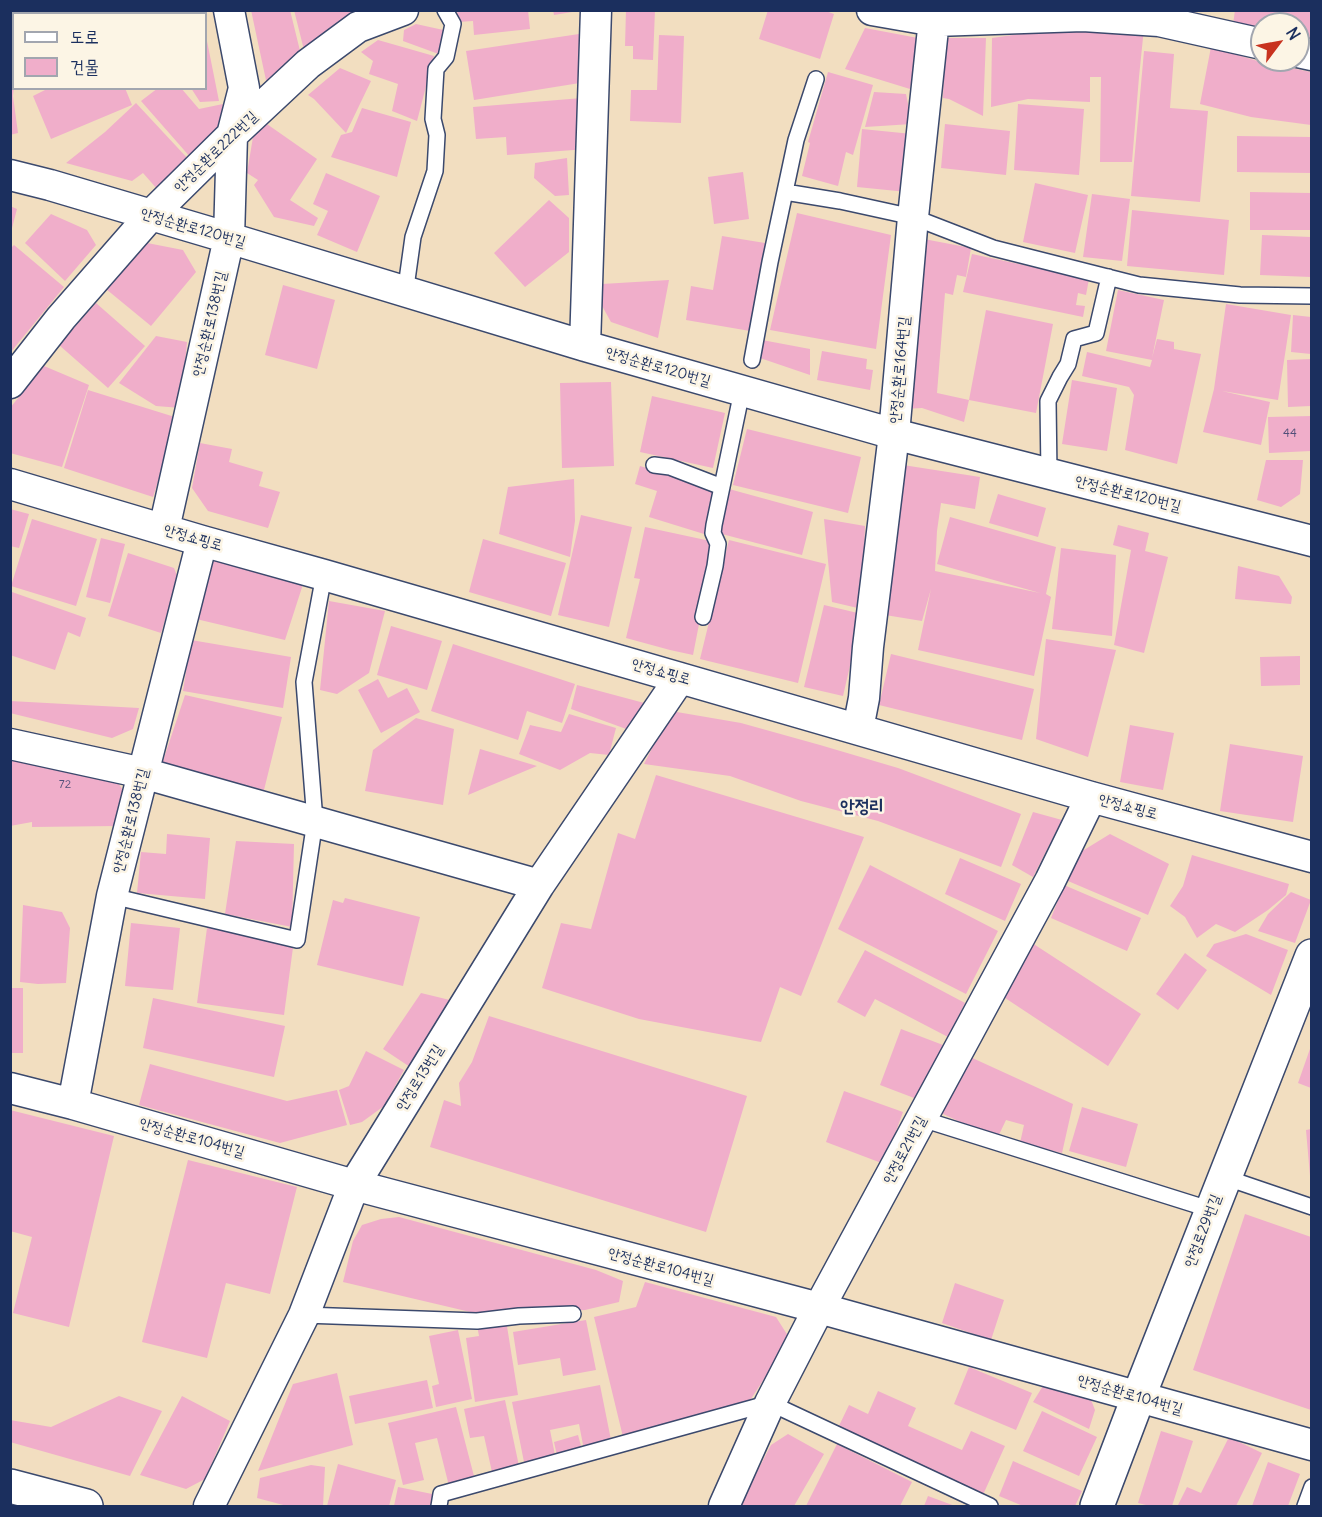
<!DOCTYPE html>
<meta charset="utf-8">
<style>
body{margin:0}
#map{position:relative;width:1322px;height:1517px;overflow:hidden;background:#f2dec0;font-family:Delius,"Poor Story",sans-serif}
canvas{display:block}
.frame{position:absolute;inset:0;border:12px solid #1b2f5e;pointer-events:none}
.legend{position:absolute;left:12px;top:12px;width:195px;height:78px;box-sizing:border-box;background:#fcf5e5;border:2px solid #a2a6af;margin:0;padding:8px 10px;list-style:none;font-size:18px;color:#1b2f5e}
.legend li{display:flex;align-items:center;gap:12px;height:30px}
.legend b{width:30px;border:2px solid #a2a6af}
.north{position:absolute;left:1250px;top:12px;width:60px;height:60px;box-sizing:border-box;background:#fcf5e5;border:2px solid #a2a6af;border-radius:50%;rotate:58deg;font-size:16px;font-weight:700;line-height:24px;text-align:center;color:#1b2f5e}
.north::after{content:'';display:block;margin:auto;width:21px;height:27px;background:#c8321e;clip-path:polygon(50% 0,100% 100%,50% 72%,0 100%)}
</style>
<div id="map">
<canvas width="1322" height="1517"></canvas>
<div class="frame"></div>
<ul class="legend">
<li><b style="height:8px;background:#fff"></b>도로</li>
<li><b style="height:16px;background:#f0aeca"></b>건물</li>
</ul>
<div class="north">N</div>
</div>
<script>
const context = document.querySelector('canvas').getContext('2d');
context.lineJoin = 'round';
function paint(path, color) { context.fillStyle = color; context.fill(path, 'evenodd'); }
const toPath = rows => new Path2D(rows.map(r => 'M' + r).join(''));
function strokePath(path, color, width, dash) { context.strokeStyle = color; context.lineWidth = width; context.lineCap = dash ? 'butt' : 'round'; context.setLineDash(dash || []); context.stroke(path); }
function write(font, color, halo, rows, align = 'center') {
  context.font = font + ' Delius,"Poor Story",sans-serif'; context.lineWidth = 5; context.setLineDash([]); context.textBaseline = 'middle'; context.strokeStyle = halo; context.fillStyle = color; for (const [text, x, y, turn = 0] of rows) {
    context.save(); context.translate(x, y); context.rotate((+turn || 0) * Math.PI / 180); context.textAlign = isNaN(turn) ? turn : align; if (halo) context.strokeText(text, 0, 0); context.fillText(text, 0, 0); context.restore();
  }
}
paint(toPath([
 [251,10,290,10,302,59,267,85],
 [294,10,354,10,354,22,305,54],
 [457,10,528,10,530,29,474,35,473,21,458,22],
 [553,10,572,10,572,12,554,15],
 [626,10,655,10,653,60,633,59,633,46,625,46],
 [768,10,823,10,834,14,820,59,759,39],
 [1235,10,1311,10,1311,43,1298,41,1298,24,1262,24,1262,36,1232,32],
 [416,24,448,31,444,56,403,41,404,30],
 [865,28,918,38,910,89,845,69],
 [1144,28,1139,77,1132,162,1100,162,1101,77,1090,77,1090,102,1028,99,991,107,992,38,1034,32],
 [10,30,14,30,14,47,10,39],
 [579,34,586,82,474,100,466,51],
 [659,35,684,36,681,123,630,121,631,90,657,90],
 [945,38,986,38,983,116,949,99,943,98],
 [378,40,434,56,417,121,392,111,398,84,369,74,373,61,361,52],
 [207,41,219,101,200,102,191,88,206,88],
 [1211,47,1261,62,1311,72,1311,125,1251,117,1200,104],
 [1144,51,1174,54,1170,108,1208,111,1200,202,1131,196],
 [340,68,371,81,346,133,314,99,308,95],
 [828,72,873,85,853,155,846,152,838,186,802,176,810,143,808,142],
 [10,84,14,85,14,88,13,96,18,133,10,135],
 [49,88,125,88,132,105,51,139,33,96],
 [158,88,181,88,199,109,223,104,218,134,191,158,141,101],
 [874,92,906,94,912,124,865,127],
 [582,98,587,149,507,155,506,137,476,139,473,107],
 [136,103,190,161,158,190,143,173,132,181,66,163,105,132],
 [1018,104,1084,109,1079,175,1014,170],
 [362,108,411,122,397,177,331,157,341,135,352,132],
 [264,122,317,159,290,200,318,218,314,226,274,217,254,185,258,180,247,173,254,131],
 [945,124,1010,131,1006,175,941,168],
 [862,129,912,134,907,192,857,187],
 [1237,136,1311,137,1311,173,1237,172],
 [567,158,569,195,555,196,534,178,535,163],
 [743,172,749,219,714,224,708,177],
 [326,173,380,196,357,252,317,235,328,211,313,204],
 [1035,183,1088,195,1075,253,1023,242],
 [1250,192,1311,193,1311,230,1250,230],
 [1092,194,1130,199,1122,261,1083,257],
 [549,200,569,218,569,252,525,287,494,253],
 [10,206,17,209,11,232,10,232],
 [1132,210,1229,220,1224,275,1127,266],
 [797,213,891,235,876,349,770,330],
 [51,214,87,230,96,245,65,281,25,243],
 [1262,235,1311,237,1311,277,1260,275],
 [722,236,765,243,750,331,686,320,691,286,713,290],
 [924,239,971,248,966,277,957,275,953,295,945,293,937,393,969,400,964,422,922,408,904,409],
 [142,242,183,250,196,272,151,326,106,289],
 [14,245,64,287,10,353,10,249],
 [972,254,1089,279,1086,295,1078,293,1076,305,1085,306,1083,317,963,292],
 [669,280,658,338,611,322,601,304,602,284],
 [283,285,335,300,317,369,265,355],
 [1118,290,1164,300,1152,358,1157,339,1174,342,1174,349,1201,354,1177,464,1125,450,1134,395,1129,387,1082,376,1087,352,1150,367,1152,360,1106,351],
 [96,303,145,346,108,388,59,345],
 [1226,304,1291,315,1278,400,1222,391,1270,402,1261,445,1203,432,1214,389],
 [986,310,1053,324,1036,413,969,400],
 [1293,315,1311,317,1311,354,1291,352],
 [156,336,187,342,181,408,156,406,119,383],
 [762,340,810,349,810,375,760,358],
 [822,351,867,359,866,369,873,370,870,390,817,380],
 [1311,359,1311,406,1288,407,1287,360],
 [44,366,89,385,62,467,10,453,10,408],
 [1072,380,1117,388,1107,451,1062,444],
 [611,382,614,466,562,468,560,383],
 [88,390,178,418,153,497,64,468],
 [652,396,725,413,713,468,640,452],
 [1311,416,1311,451,1269,453,1268,417],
 [747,429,861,457,848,513,733,485],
 [200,443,232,449,229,462,263,472,259,486,280,492,268,528,208,511,192,488],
 [1266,460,1303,460,1300,494,1281,507,1257,500],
 [903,465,980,477,975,509,941,503,937,531,935,571,1040,593,937,564,950,517,1056,547,1046,594,1051,597,1034,676,918,650,931,589,922,621,879,614],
 [640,466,716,490,704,534,649,517,657,491,635,484],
 [574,479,575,521,570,557,499,534,508,487],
 [729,489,813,512,802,555,718,533],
 [998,494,1046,508,1038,537,989,523],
 [10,509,29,514,19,548,10,546],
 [581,515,632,527,609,627,558,615],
 [32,519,97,539,76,606,11,586],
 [824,519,865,526,862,609,832,602],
 [1118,525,1149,533,1145,551,1168,557,1144,653,1114,645,1131,550,1113,545],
 [645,527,715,542,693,655,670,650,626,638,640,579,634,578],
 [101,538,125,544,110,603,86,597],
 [483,539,566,563,551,616,469,592],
 [729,540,826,564,798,683,700,659],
 [1061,548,1116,555,1112,636,1052,629],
 [128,553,174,568,178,578,161,633,108,616],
 [213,554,305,578,285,640,196,619],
 [1238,566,1279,576,1292,597,1291,604,1235,599],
 [12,592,86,618,80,637,68,632,55,670,10,655],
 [329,601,385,611,369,673,337,694,320,690],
 [824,605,862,614,843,696,804,687],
 [391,626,442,641,427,690,377,675],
 [1046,639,1116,650,1088,757,1036,739],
 [191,640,291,657,283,708,183,691],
 [453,644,575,684,562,723,527,711,518,740,431,711],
 [891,654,1034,689,1022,740,879,705],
 [1300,656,1300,685,1261,686,1260,657],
 [378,679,388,698,407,688,420,712,381,733,358,690],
 [577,685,648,704,629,730,571,709],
 [185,695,282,717,264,790,162,764],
 [10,701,139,708,133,729,112,738,10,713],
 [671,711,741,723,820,745,898,768,1021,814,1001,867,878,821,801,801,730,776,644,764],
 [569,714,616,728,609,755,590,753,560,770,519,754,530,725,561,732],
 [416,718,454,729,443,805,365,791,373,750],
 [1130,725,1174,733,1163,790,1120,782],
 [1230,744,1303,756,1293,822,1220,811],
 [480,749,537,766,468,795],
 [10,756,114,777,125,793,117,826,32,827,32,822,10,826],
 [656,775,864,837,801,996,780,987,761,1042,639,1019,542,988,561,923,591,929,618,833,635,839],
 [1033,812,1062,820,1033,877,1012,865],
 [167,834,210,838,205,899,137,893,141,852,166,854],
 [1110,834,1169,864,1148,915,1068,881,1079,853],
 [236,841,294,844,292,927,225,914],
 [1192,855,1289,884,1286,895,1268,910,1235,932,1216,924,1197,938,1185,917,1170,906,1183,886],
 [960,858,1021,884,1005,921,945,894],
 [870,865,998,931,966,994,838,929],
 [1064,885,1141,918,1127,951,1051,918],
 [1291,892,1311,900,1295,943,1258,931,1268,914],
 [345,898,420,917,403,986,317,965,333,900,343,903],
 [23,905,62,912,70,928,66,983,38,984,20,982],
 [131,923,180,928,173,990,125,986],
 [207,928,294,940,284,1015,197,1003],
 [1246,934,1288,950,1271,995,1206,956,1214,944],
 [1029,941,1141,1014,1108,1066,996,992],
 [865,950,965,1003,948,1037,875,999,865,1017,837,1002],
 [1185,953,1207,970,1178,1010,1156,994],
 [10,988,23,988,23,1053,10,1053],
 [421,993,454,1001,410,1067,383,1049],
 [153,998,285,1026,274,1077,143,1048],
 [489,1016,747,1096,706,1232,430,1147,444,1100,461,1106,459,1083,472,1062],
 [901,1029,943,1045,922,1101,880,1085],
 [1311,1046,1311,1088,1298,1083],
 [366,1051,404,1070,384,1106,362,1122,350,1125,339,1090,349,1086],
 [968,1056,1073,1104,1062,1153,1020,1143,1024,1125,1006,1120,997,1139,941,1113],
 [150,1064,287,1101,337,1090,347,1125,280,1143,139,1105],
 [844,1091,903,1112,884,1164,826,1142],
 [1082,1107,1138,1124,1126,1167,1069,1151],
 [10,1110,114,1136,69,1327,13,1313,32,1237,10,1231],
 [1311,1129,1311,1176,1310,1176,1306,1130],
 [188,1160,297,1187,270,1294,226,1283,207,1358,142,1342],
 [1245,1214,1311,1237,1311,1410,1193,1370],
 [399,1217,596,1270,623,1281,619,1302,585,1310,483,1315,343,1282,353,1241,362,1225,381,1219],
 [645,1282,776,1317,790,1339,747,1405,623,1437,594,1317,636,1307],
 [955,1283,1004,1300,991,1340,942,1323],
 [506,1320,518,1395,475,1402,466,1338,479,1336,477,1325],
 [586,1320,596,1370,563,1376,560,1358,518,1365,513,1332],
 [458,1330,472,1399,436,1407,432,1386,439,1384,429,1336],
 [969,1367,1032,1393,1016,1430,954,1404],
 [337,1373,353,1445,258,1471,293,1384],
 [427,1380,433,1408,355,1424,349,1396],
 [1046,1381,1090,1397,1095,1410,1089,1429,1033,1402],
 [600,1385,612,1445,584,1450,579,1424,550,1430,555,1455,524,1462,512,1402],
 [878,1391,916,1408,908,1426,962,1450,971,1431,1005,1446,982,1497,837,1430,849,1405,868,1414],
 [119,1396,162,1411,130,1476,10,1442,10,1420,51,1427],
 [182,1396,230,1421,205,1479,186,1489,140,1475],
 [505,1400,519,1466,492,1472,484,1436,470,1438,464,1409],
 [456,1407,475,1480,449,1486,437,1438,415,1443,424,1480,403,1485,388,1423],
 [1042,1411,1097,1437,1079,1476,1023,1451],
 [1161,1431,1193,1441,1172,1506,1150,1506,1138,1503],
 [788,1434,824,1454,794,1506,739,1506,771,1445],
 [578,1435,583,1453,558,1460,554,1442],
 [1229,1437,1262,1453,1236,1506,1181,1506,1178,1505,1187,1487,1201,1493],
 [837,1444,912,1482,900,1506,806,1506],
 [1013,1461,1082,1491,1075,1506,1023,1506,999,1496],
 [1268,1462,1300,1474,1288,1506,1252,1506],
 [338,1464,396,1480,389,1506,327,1506],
 [311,1465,325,1467,323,1506,287,1506,257,1498,260,1478],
 [398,1487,437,1495,435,1506,394,1506],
 [928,1496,955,1506,924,1506]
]), '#f0aeca');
const service = toPath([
 [113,14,124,10],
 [785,192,840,201,913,217,993,248,1139,285,1240,295,1312,296],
 [401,290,407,280,413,237,435,171,437,135,433,119,436,69,446,57,453,24,445,10],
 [752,360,770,262,796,140,816,79],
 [654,465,670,467,722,487],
 [1049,474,1048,401,1060,377,1068,364,1074,339,1096,333,1109,277],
 [703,617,715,566,718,544,713,533,714,525,742,391],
 [112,896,297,940,315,821,304,682,324,575],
 [922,1119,1212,1210],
 [1224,1177,1312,1207],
 [304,1315,477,1321,519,1316,573,1314],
 [439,1506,441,1494,770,1403,990,1506],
 [1305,1506,1312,1487]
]);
const minor = toPath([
 [872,10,935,21,1083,16,1159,21,1262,44],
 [1298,52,1312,55],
 [10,175,50,185,229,238,585,346,894,434,1312,541],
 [585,346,596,10],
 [10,383,61,318,151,215,232,135,308,64,358,27,403,10],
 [10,484,202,541,324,575,1091,797,1312,857],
 [164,529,229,238,232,135,244,88,229,10],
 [858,729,864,698,868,647,894,434,913,217,935,10],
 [10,744,143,773,539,885],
 [10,1088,73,1104,354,1185,819,1308,1312,1445],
 [73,1104,112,896,202,541],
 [209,1506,304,1315,354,1185,539,885,680,678],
 [724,1506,770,1403,819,1308,1050,881,1091,797]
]);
const tertiary = toPath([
 [1097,1506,1138,1398,1312,956]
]);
const secondary = toPath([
 [10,1486,86,1506]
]);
strokePath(service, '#3b496d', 18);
strokePath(minor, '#3b496d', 33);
strokePath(tertiary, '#3b496d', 36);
strokePath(secondary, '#3b496d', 36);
strokePath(service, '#fff', 15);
strokePath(minor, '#fff', 30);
strokePath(tertiary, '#fff', 33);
strokePath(secondary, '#fff', 33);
write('12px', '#504f79', null, [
 ["44",1290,434],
 ["72",65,785]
]);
write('15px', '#1b2f5e', '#fcf5e5', [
 ["안정순환로222번길",216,152,-44],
 ["안정순환로120번길",193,228,16],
 ["안정순환로138번길",210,324,-77],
 ["안정순환로120번길",658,367,16],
 ["안정순환로164번길",900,370,-85],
 ["안정순환로120번길",1128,494,14],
 ["안정쇼핑로",193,538,16],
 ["안정쇼핑로",661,672,16],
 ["안정쇼핑로",1128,807,15],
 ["안정순환로138번길",131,821,-76],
 ["안정로13번길",420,1078,-58],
 ["안정순환로104번길",192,1138,16],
 ["안정로21번길",905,1150,-62],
 ["안정로29번길",1203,1231,-69],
 ["안정순환로104번길",661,1267,15],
 ["안정순환로104번길",1130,1395,16]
]);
write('bold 18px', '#1b2f5e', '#fcf5e5', [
 ["안정리",862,807]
]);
</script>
